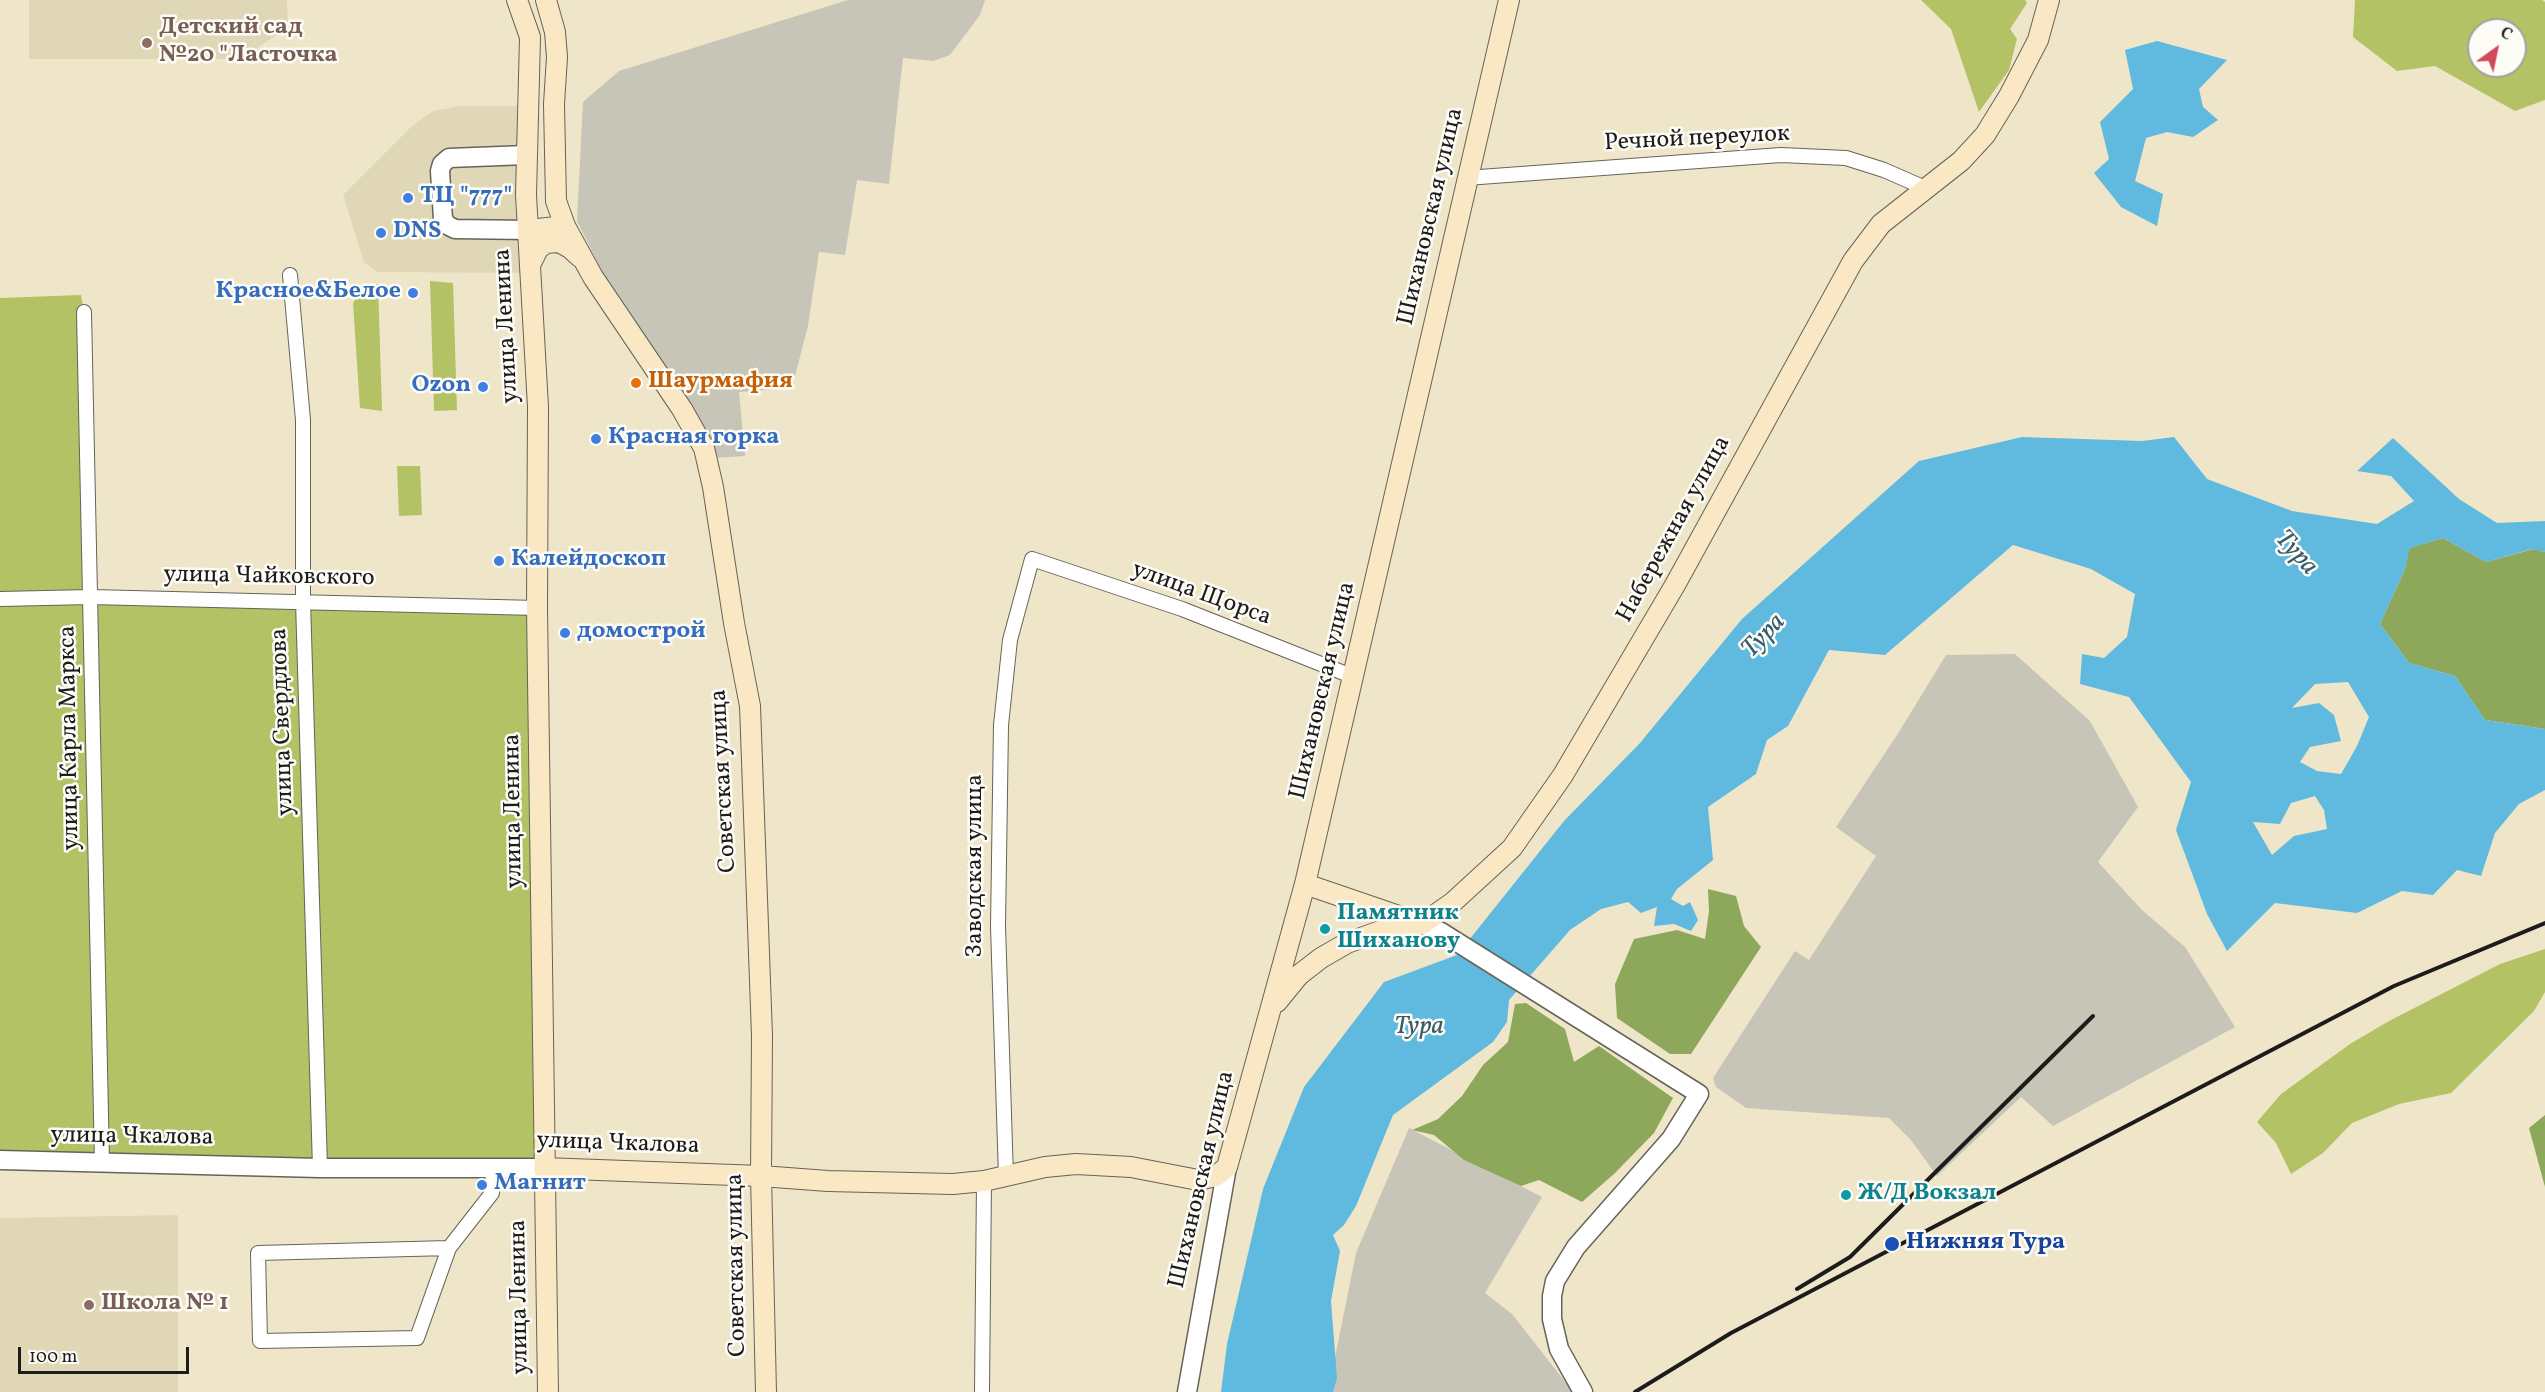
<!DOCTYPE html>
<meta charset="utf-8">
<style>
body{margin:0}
#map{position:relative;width:2545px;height:1392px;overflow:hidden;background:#efe6ca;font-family:Vollkorn,serif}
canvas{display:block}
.north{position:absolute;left:2467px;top:18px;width:60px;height:60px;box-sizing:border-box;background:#fdfcf7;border:2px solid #a3a29f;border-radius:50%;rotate:33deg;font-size:16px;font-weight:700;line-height:24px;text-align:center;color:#1c1c1c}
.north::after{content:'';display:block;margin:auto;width:21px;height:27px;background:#d1495b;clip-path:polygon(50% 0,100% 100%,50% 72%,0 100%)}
.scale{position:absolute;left:18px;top:1347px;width:171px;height:27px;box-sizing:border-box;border:3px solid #1c1c1c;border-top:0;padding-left:8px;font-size:18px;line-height:21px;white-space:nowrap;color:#1c1c1c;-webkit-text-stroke:4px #fdfcf7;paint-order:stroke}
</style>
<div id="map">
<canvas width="2545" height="1392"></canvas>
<div class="north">С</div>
<div class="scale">100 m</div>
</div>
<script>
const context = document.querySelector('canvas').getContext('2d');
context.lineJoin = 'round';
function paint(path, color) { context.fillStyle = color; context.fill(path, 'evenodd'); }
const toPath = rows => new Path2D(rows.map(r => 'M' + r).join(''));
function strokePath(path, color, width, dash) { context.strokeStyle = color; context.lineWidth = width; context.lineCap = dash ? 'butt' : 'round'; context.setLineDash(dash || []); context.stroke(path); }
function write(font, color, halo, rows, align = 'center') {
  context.font = font + ' Vollkorn,serif'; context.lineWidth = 5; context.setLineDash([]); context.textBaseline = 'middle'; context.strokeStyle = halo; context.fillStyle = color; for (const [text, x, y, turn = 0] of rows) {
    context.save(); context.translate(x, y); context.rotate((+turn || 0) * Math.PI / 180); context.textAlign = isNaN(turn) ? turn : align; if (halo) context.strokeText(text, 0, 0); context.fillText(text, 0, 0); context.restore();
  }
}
paint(toPath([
 [29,0,287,0,288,27,241,59,29,59],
 [461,106,524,106,525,273,377,272,364,262,343,195,412,126,433,111],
 [178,1215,178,1392,0,1392,0,1218]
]), '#e0d7b7');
paint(toPath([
 [848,0,985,0,980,15,950,55,933,61,903,58,889,184,857,180,845,255,819,252,808,326,795,376,781,389,739,392,745,456,713,458,614,295,577,221,583,102,619,71],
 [2015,654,2090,721,2138,807,2098,862,2142,910,2185,947,2235,1027,2053,1126,2021,1097,1937,1176,1911,1140,1889,1118,1746,1108,1716,1087,1713,1078,1795,951,1809,960,1876,856,1836,827,1899,732,1946,655],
 [1409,1128,1542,1197,1485,1293,1512,1314,1573,1392,1328,1392,1356,1253]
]), '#c6c5b8');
paint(toPath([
 [1921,0,2025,0,2027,3,2010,29,2017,39,2009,70,1979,112,1951,29],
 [2355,0,2542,0,2545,2,2545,100,2515,111,2435,66,2397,71,2353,37],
 [2479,30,2515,30,2515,66,2479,66],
 [430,281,453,283,457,410,434,411],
 [364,284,378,284,382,411,360,408,353,303],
 [81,295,84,312,91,597,537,608,544,1168,0,1160,0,298],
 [397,466,420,466,422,515,399,516],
 [2545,949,2545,992,2534,1011,2451,1093,2399,1104,2352,1123,2323,1153,2291,1174,2276,1143,2257,1122,2281,1094,2350,1044,2389,1021,2500,964]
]), '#b2c265');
paint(toPath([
 [2443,538,2486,562,2533,549,2545,552,2545,729,2485,720,2455,676,2409,663,2380,624,2405,569,2409,548],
 [1708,889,1736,896,1744,926,1761,947,1691,1054,1670,1054,1617,1018,1615,984,1634,939,1677,930,1705,939,1709,911],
 [1526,1003,1565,1029,1574,1062,1599,1046,1673,1098,1654,1133,1615,1173,1582,1202,1539,1180,1521,1186,1464,1160,1434,1135,1412,1130,1438,1119,1462,1096,1483,1065,1508,1042,1515,1004],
 [2545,1115,2545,1187,2529,1128]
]), '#8da85a');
paint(toPath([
 [2157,41,2227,60,2199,89,2203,107,2218,120,2193,137,2167,132,2146,138,2135,181,2163,194,2157,226,2121,207,2094,173,2109,159,2100,122,2133,89,2125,50],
 [2022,437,2142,441,2174,437,2207,479,2292,511,2377,524,2414,501,2391,476,2357,471,2393,438,2459,499,2497,523,2545,521,2545,552,2532,549,2486,562,2443,538,2410,548,2405,569,2380,624,2409,663,2455,676,2485,720,2545,729,2545,790,2519,804,2495,833,2481,876,2457,870,2433,895,2402,891,2357,913,2275,903,2227,951,2207,914,2176,830,2191,782,2129,697,2080,684,2082,654,2104,658,2127,637,2135,594,2091,569,2013,545,1885,655,1829,650,1788,726,1767,740,1756,774,1708,807,1713,860,1677,889,1671,899,1683,906,1690,902,1698,920,1691,931,1674,924,1654,926,1657,907,1641,913,1628,902,1601,909,1570,930,1509,1000,1507,1022,1493,1042,1393,1115,1356,1206,1344,1225,1333,1235,1340,1251,1331,1301,1337,1378,1333,1392,1221,1392,1227,1344,1263,1189,1304,1087,1384,982,1457,955,1564,821,1640,743,1742,619,1919,461],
 [2348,682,2369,717,2357,746,2341,774,2317,771,2300,762,2310,747,2341,741,2334,715,2319,703,2292,708,2315,684],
 [2315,796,2324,810,2327,829,2294,836,2272,855,2253,822,2280,824,2291,803]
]), '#60b9de');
const minor = toPath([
 [1466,178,1781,155,1846,158,1884,170,1925,188],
 [290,275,303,420,303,601,320,1168],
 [84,312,102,1162],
 [0,599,91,597,537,608],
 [1006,1177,998,926,1001,725,1010,640,1032,559,1182,609,1354,677],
 [449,1248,417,1338,260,1341,258,1253,449,1248,492,1193,493,1168],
 [982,1392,984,1181]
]);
const tertiary = toPath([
 [526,155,449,158,442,164,440,171,443,219,447,225,455,229,529,230],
 [1422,924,1441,932,1699,1094,1671,1139,1576,1247,1555,1281,1552,1296,1552,1319,1559,1349,1583,1392],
 [0,1160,320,1168,544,1168],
 [1187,1392,1227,1167]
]);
const secondary = toPath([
 [517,0,530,37,526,195,538,407,537,608,548,1392],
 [546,0,555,32,557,57,554,104,556,201,565,226,593,277,682,409,704,448,713,487,734,623,750,706,762,1036,761,1176,766,1392],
 [529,230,565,226],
 [530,265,538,249,546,243,559,242,570,248,580,257],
 [1305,884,1419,923],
 [1277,1002,1299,975,1321,958,1347,943,1386,929,1422,924,1452,903,1512,848,1563,775,1675,585,1853,261,1881,224,1961,161,1985,135,2009,96,2038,40,2049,0],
 [544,1168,761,1176,828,1181,953,1184,984,1181,1045,1167,1076,1164,1131,1167,1198,1180,1216,1176,1227,1167,1305,884,1509,0]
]);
strokePath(minor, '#666359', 16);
strokePath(tertiary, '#666359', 21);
strokePath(secondary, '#666359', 22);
strokePath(minor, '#fff', 14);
strokePath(tertiary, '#fff', 18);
strokePath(secondary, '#fae7c3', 20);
strokePath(toPath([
 [1797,1289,1850,1257,2093,1016],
 [1635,1392,1731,1333,2394,986,2545,923]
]), '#1c1c1c', 4);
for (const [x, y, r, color] of [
 [147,43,6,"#8d6e63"],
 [408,198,6,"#3f7fe0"],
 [381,233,6,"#3f7fe0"],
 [413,293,6,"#3f7fe0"],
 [636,383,6,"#e8710a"],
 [483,387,6,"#3f7fe0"],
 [596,439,6,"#3f7fe0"],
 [499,561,6,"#3f7fe0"],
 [565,633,6,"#3f7fe0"],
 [1325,929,6,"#0f9aa8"],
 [482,1185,6,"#3f7fe0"],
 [1846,1195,6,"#0f9aa8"],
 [1892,1244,8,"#1a4fb4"],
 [89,1305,6,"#8d6e63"]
]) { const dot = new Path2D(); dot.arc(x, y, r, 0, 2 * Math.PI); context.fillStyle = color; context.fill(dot); strokePath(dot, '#fdfcf7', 2); }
write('bold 24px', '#785e54', '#fdfcf7', [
 ["Детский сад",159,29],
 ["№20 \"Ласточка",159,57],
 ["Школа № 1",101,1305]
], 'left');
write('24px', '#1c1c1c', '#fdfcf7', [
 ["Речной переулок",1697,140,-3],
 ["Шихановская улица",1432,217,-77],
 ["улица Ленина",508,326,-93],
 ["Набережная улица",1675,530,-61],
 ["улица Чайковского",269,578,1],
 ["улица Щорса",1201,595,20],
 ["Шихановская улица",1324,691,-77],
 ["улица Свердлова",284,722,-92],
 ["улица Карла Маркса",71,738,-91],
 ["Советская улица",725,781,-93],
 ["улица Ленина",515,811,-91],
 ["Заводская улица",977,866,-90],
 ["улица Чкалова",132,1138,1],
 ["улица Чкалова",618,1145,2],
 ["Шихановская улица",1203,1180,-77],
 ["Советская улица",738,1265,-91],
 ["улица Ленина",521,1297,-91]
]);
write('bold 24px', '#366cbe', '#fdfcf7', [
 ["ТЦ \"777\"",420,198],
 ["DNS",393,233],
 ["Красное&Белое",401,293,"right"],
 ["Ozon",471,387,"right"],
 ["Красная горка",608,439],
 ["Калейдоскоп",511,561],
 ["домострой",577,633],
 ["Магнит",494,1185]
], 'left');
write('bold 24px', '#c56008', '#fdfcf7', [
 ["Шаурмафия",648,383]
], 'left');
write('bold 24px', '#0d838f', '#fdfcf7', [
 ["Памятник",1337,915],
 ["Шиханову",1337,943],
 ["Ж/Д Вокзал",1858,1195]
], 'left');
write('bold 24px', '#164399', '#fdfcf7', [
 ["Нижняя Тура",1906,1244]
], 'left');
write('italic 26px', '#375b6a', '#fdfcf7', [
 ["Тура",2295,554,48],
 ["Тура",1765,637,-46],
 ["Тура",1419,1028]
]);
</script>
